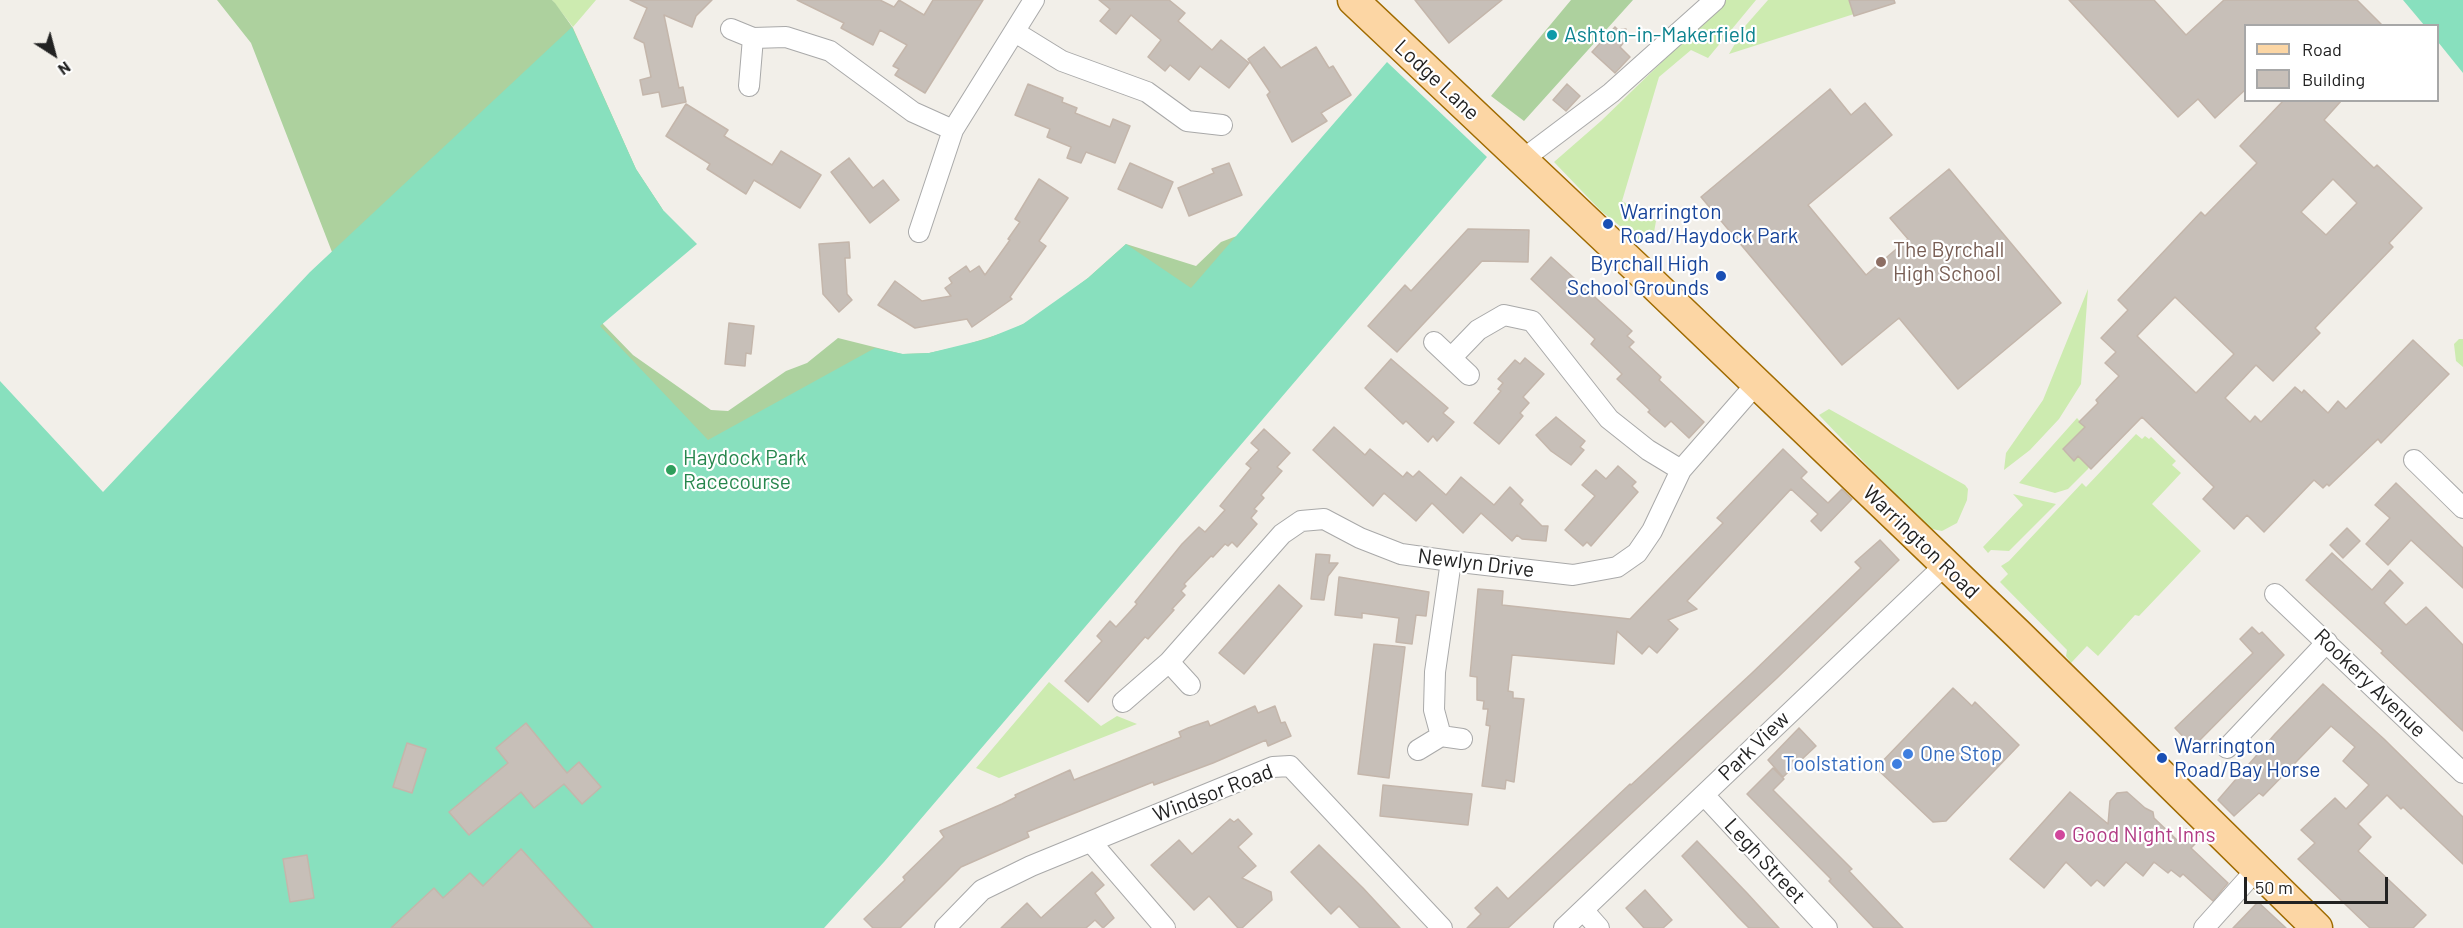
<!DOCTYPE html>
<style>
body{margin:0}
#map{position:relative;width:2463px;height:928px;overflow:hidden;background:#f2efe9;font-family:Barlow,sans-serif}
canvas{display:block}
.legend{position:absolute;left:2244px;top:24px;width:195px;height:78px;box-sizing:border-box;background:#fff;border:2px solid #a7a7a7;margin:0;padding:8px 10px;list-style:none;font-size:18px;color:#222}
.legend li{display:flex;align-items:center;gap:12px;height:30px}
.legend b{width:30px;border:2px solid #a7a7a7}
.north{position:absolute;left:24px;top:24px;width:60px;height:60px;-webkit-text-stroke:4px #fff;paint-order:stroke;rotate:144deg;font-size:16px;font-weight:700;line-height:24px;text-align:center;color:#222}
.north::after{content:'';display:block;margin:auto;width:21px;height:27px;background:#222;clip-path:polygon(50% 0,100% 100%,50% 72%,0 100%)}
.scale{position:absolute;left:2244px;top:877px;width:144px;height:27px;box-sizing:border-box;border:3px solid #222;border-top:0;padding-left:8px;font-size:18px;line-height:21px;white-space:nowrap;color:#222;-webkit-text-stroke:4px #fff;paint-order:stroke}
</style>
<div id="map">
<canvas width="2463" height="928"></canvas>
<ul class="legend">
<li><b style="height:8px;background:#fcd6a4"></b>Road</li>
<li><b style="height:16px;background:#c7bfb8"></b>Building</li>
</ul>
<div class="north">N</div>
<div class="scale">50 m</div>
</div>
<script>
const context = document.querySelector('canvas').getContext('2d');
context.lineJoin = 'round';
function paint(path, color) { context.fillStyle = color; context.fill(path, 'evenodd'); }
const toPath = rows => new Path2D(rows.map(r => 'M' + r).join(''));
function strokePath(path, color, width, dash) { context.strokeStyle = color; context.lineWidth = width; context.lineCap = dash ? 'butt' : 'round'; context.setLineDash(dash || []); context.stroke(path); }
function write(font, color, halo, rows, align = 'center') {
  context.font = font + ' Barlow,sans-serif'; context.lineWidth = 4.5; context.setLineDash([]); context.textBaseline = 'middle'; context.strokeStyle = halo; context.fillStyle = color; for (const [text, x, y, turn = 0] of rows) {
    context.save(); context.translate(x, y); context.rotate((+turn || 0) * Math.PI / 180); context.textAlign = isNaN(turn) ? turn : align; if (halo) context.strokeText(text, 0, 0); context.fillText(text, 0, 0); context.restore();
  }
}
paint(toPath([
 [552,0,596,0,573,27],
 [1726,0,1756,0,1708,58,1691,50,1659,77,1622,201,1656,221,1653,238,1647,243,1640,242,1601,211,1554,162,1601,121],
 [1768,0,1849,0,1854,14,1729,54,1746,25],
 [2088,289,2081,384,2059,419,2030,450,2004,470,2006,453,2043,400],
 [2459,339,2463,339,2463,367,2456,361,2454,344],
 [1829,409,1965,485,1968,489,1967,500,1957,523,1942,531,1927,528,1819,415],
 [2077,418,2085,427,2063,450,2074,460,2078,456,2089,467,2088,469,2068,489,2055,493,2019,483],
 [2136,434,2142,439,2145,436,2149,439,2151,437,2176,461,2172,465,2181,473,2152,504,2201,551,2139,616,2135,615,2098,656,2087,646,2071,663,2066,656,2067,650,2000,582,2008,574,2001,566,2009,561,2082,483,2086,487],
 [2013,494,2056,504,2009,551,1991,550,1988,553,1983,547,2023,505],
 [1049,682,1101,726,1117,716,1137,724,999,778,976,768]
]), '#cdebb0');
paint(toPath([
 [217,0,552,0,555,3,573,28,636,169,663,210,603,312,603,324,633,355,711,410,728,411,786,371,807,363,838,338,902,354,929,353,962,346,1012,330,1040,315,1088,278,1126,244,1196,266,1221,242,1242,234,1001,534,167,428,176,415,332,252,251,43],
 [1571,0,1633,0,1524,121,1491,96]
]), '#add19e');
paint(toPath([
 [2403,0,2463,0,2463,73,2438,42,2438,26,2424,25],
 [572,27,636,169,663,210,697,244,600,326,708,440,875,348,903,354,929,353,986,339,1023,324,1088,278,1126,244,1191,288,1387,62,1487,157,884,862,824,928,0,928,0,381,103,492,310,272]
]), '#88e0be');
const building = toPath([
 [630,0,712,0,696,16,692,27,664,15,679,88,683,87,686,102,662,107,659,92,643,95,640,80,651,77,644,43,634,38,647,8,630,0],
 [797,0,880,0,894,7,899,0,924,15,933,0,983,0,925,93,895,75,899,69,893,66,907,45,880,30,873,45,841,28,844,23,797,0],
 [1099,0,1169,0,1185,13,1178,21,1212,50,1221,40,1249,63,1229,88,1200,66,1189,80,1170,65,1165,71,1148,57,1161,40,1131,15,1116,34,1100,21,1110,9,1099,0],
 [1415,0,1502,0,1449,43,1415,0],
 [1849,0,1894,0,1895,3,1854,16,1849,0],
 [2069,0,2154,0,2186,35,2224,0,2357,0,2383,26,2246,26,2246,89,2215,118,2198,99,2178,117,2069,0],
 [1615,27,1618,30,1626,29,1624,42,1620,47,1630,57,1615,73,1592,52,1615,27],
 [1264,47,1281,68,1316,47,1329,68,1333,66,1351,95,1321,113,1327,121,1292,142,1267,95,1270,92,1248,59,1264,47],
 [1028,84,1063,98,1062,102,1077,108,1075,113,1110,127,1113,119,1130,126,1115,163,1086,152,1081,163,1067,158,1071,147,1047,137,1050,129,1015,115,1028,84],
 [1567,84,1580,96,1566,111,1553,100,1567,84],
 [1830,89,1851,115,1865,103,1892,135,1808,205,1866,275,1908,239,1890,218,1949,169,2061,303,1958,389,1899,318,1842,365,1701,197,1830,89],
 [2284,100,2342,100,2324,120,2374,168,2377,165,2422,208,2389,243,2393,247,2315,328,2320,333,2273,381,2256,365,2225,398,2250,422,2255,416,2261,422,2295,387,2302,393,2304,390,2328,413,2338,401,2346,409,2413,340,2449,374,2381,443,2378,439,2329,486,2327,484,2323,488,2314,480,2264,532,2247,515,2234,529,2203,499,2214,487,2142,417,2091,469,2078,456,2074,461,2063,449,2085,427,2079,422,2098,403,2096,400,2119,376,2105,363,2116,352,2101,338,2128,310,2118,300,2201,212,2205,216,2257,163,2240,146,2284,100],
 [2333,179,2357,203,2326,235,2301,212,2333,179],
 [2175,297,2234,354,2196,393,2137,336,2175,297],
 [686,104,728,130,724,136,772,165,781,151,821,175,800,208,754,180,746,194,707,169,710,164,666,136,686,104],
 [849,158,873,188,883,180,899,200,870,223,831,172,849,158],
 [1130,163,1173,182,1162,208,1118,189,1130,163],
 [1229,163,1242,195,1189,216,1178,188,1214,173,1212,169,1229,163],
 [1039,179,1068,198,1039,241,1046,246,1010,297,1012,299,972,327,967,319,915,328,878,305,895,281,922,301,951,296,945,288,952,283,949,278,966,266,970,272,979,266,985,275,1010,240,1008,239,1020,222,1015,219,1039,179],
 [1468,229,1529,230,1528,262,1482,261,1397,352,1368,326,1405,285,1411,291,1468,229],
 [849,242,850,258,845,258,847,294,852,300,839,312,823,294,819,244,849,242],
 [1551,257,1632,331,1627,336,1634,342,1629,347,1661,377,1659,380,1704,422,1689,438,1671,421,1665,427,1648,412,1650,410,1617,379,1622,374,1591,344,1595,339,1531,279,1551,257],
 [729,323,754,326,751,354,746,353,745,366,725,364,729,323],
 [1525,358,1544,374,1523,397,1529,403,1520,413,1523,416,1499,444,1474,423,1501,391,1498,389,1503,383,1498,379,1515,360,1520,364,1525,358],
 [1391,359,1448,408,1443,413,1454,422,1437,441,1433,436,1428,442,1406,421,1403,424,1365,388,1391,359],
 [1556,417,1585,441,1580,447,1584,450,1571,465,1551,451,1536,435,1556,417],
 [1334,427,1365,455,1370,449,1403,477,1407,472,1413,477,1419,471,1446,495,1461,477,1494,505,1510,487,1523,500,1520,504,1542,526,1548,526,1546,541,1522,539,1517,535,1512,541,1481,513,1463,533,1432,503,1416,521,1384,493,1373,506,1313,450,1334,427],
 [1264,429,1290,453,1277,467,1282,471,1261,495,1264,498,1254,509,1257,511,1251,518,1257,524,1237,547,1232,542,1228,546,1225,544,1213,557,1211,556,1184,584,1186,586,1181,591,1185,595,1172,609,1174,610,1148,639,1145,637,1088,702,1065,681,1102,641,1097,636,1110,621,1116,627,1137,604,1135,602,1182,544,1199,527,1205,532,1225,510,1220,506,1251,468,1246,464,1259,450,1251,443,1264,429],
 [1783,449,1807,472,1801,478,1828,503,1842,489,1852,499,1821,531,1811,521,1818,514,1791,489,1687,601,1697,609,1668,620,1678,629,1657,653,1649,646,1642,654,1617,631,1614,664,1512,655,1508,691,1513,692,1513,698,1524,699,1514,782,1506,780,1505,789,1482,786,1490,726,1486,725,1488,709,1483,709,1484,701,1477,700,1477,677,1470,676,1478,589,1503,591,1502,605,1630,619,1723,523,1717,518,1783,449],
 [1618,466,1636,482,1632,486,1638,492,1591,546,1587,542,1583,546,1565,530,1595,496,1582,485,1596,470,1606,479,1618,466],
 [2396,483,2463,548,2463,588,2411,540,2388,565,2366,544,2390,518,2375,505,2396,483],
 [2347,528,2360,541,2343,558,2330,545,2347,528],
 [1880,540,1899,560,1777,678,1508,928,1467,928,1481,914,1475,908,1497,887,1508,899,1630,784,1631,785,1752,673,1861,568,1855,562,1880,540],
 [2332,553,2372,590,2390,570,2403,583,2384,603,2406,625,2426,607,2463,645,2463,731,2381,653,2383,651,2306,580,2332,553],
 [1316,554,1330,555,1329,563,1338,563,1328,576,1324,600,1311,599,1316,554],
 [1339,577,1429,592,1426,616,1416,615,1412,644,1396,642,1399,618,1362,613,1362,618,1335,615,1339,577],
 [1279,585,1302,606,1244,674,1219,653,1279,585],
 [2252,627,2259,634,2262,632,2284,655,2193,747,2175,728,2253,653,2240,639,2252,627],
 [1374,644,1405,647,1389,778,1358,774,1374,644],
 [2323,684,2384,739,2463,817,2463,864,2403,807,2401,809,2387,795,2358,824,2371,837,2358,851,2426,915,2413,928,2370,928,2298,859,2315,843,2301,830,2335,798,2346,809,2369,785,2343,761,2355,747,2331,726,2263,796,2259,793,2234,816,2218,800,2275,734,2323,684],
 [1953,688,1972,706,1975,702,2019,745,1946,821,1933,822,1876,768,1953,688],
 [1255,706,1258,713,1275,706,1281,723,1285,722,1291,736,1268,746,1266,740,1213,763,1154,785,1153,782,1027,832,1029,837,961,867,900,928,873,928,864,919,905,880,903,877,944,837,940,831,1002,804,1016,797,1015,795,1070,770,1074,780,1181,737,1179,732,1188,728,1208,721,1210,726,1255,706],
 [526,723,567,773,579,762,601,787,582,804,564,784,534,808,521,792,469,835,449,812,508,763,496,748,526,723],
 [1799,728,1816,746,1783,777,1768,760,1799,728],
 [407,743,426,749,412,793,393,787,407,743],
 [1773,768,1784,779,1773,790,1852,869,1849,871,1903,928,1874,928,1829,881,1831,879,1747,794,1773,768],
 [1383,785,1472,794,1468,825,1380,816,1383,785],
 [2070,792,2108,824,2110,801,2117,793,2127,792,2145,808,2153,812,2154,818,2177,840,2186,829,2198,841,2191,848,2228,883,2213,901,2183,874,2180,877,2171,870,2168,873,2154,862,2143,876,2126,862,2104,886,2097,880,2091,886,2066,862,2044,888,2010,859,2070,792],
 [1230,819,1234,822,1238,819,1252,834,1238,847,1256,866,1242,878,1271,892,1272,900,1242,928,1238,928,1209,896,1194,910,1151,865,1179,840,1192,854,1230,819],
 [1697,841,1747,893,1779,928,1749,928,1738,917,1682,856,1697,841],
 [1319,845,1363,888,1400,928,1360,928,1339,906,1331,914,1291,872,1319,845],
 [521,849,593,928,391,928,434,888,443,898,470,873,483,886,521,849],
 [307,855,314,898,290,902,283,859,307,855],
 [1092,872,1104,885,1095,893,1114,918,1103,928,1095,920,1086,928,1001,928,1027,903,1041,918,1092,872],
 [1645,890,1672,920,1663,928,1644,928,1626,908,1645,890],
 [2258,902,2286,928,2233,928,2258,902]
]);
paint(building, '#c7bfb8');
strokePath(building, '#c4b6ab', 1.5);
const minor = toPath([
 [731,29,753,38,786,37,830,51,913,112,953,130],
 [1015,32,1062,61,1147,92,1187,121,1222,125],
 [749,86,753,38],
 [1522,160,1611,93,1715,0],
 [919,232,953,130,1034,0],
 [1434,342,1469,375],
 [1451,358,1478,330,1504,315,1532,321,1609,419,1648,450,1681,470],
 [2414,460,2463,508],
 [2275,594,2463,773],
 [1169,662,1190,685],
 [1123,702,1169,662,1282,534,1301,521,1324,519,1360,538,1401,554,1451,561,1573,575,1617,567,1637,553,1652,531,1681,470,1757,383],
 [1441,736,1434,710,1435,672,1451,561],
 [2227,748,2327,642],
 [1418,750,1441,736,1462,739],
 [1704,795,1827,928],
 [1091,842,1165,928],
 [1583,910,1599,928],
 [945,928,982,890,1031,866,1273,767,1290,766,1442,928],
 [1564,928,1945,565],
 [2204,928,2256,870]
]);
const primary = toPath([
 [1353,0,1643,274,2018,634,2317,928]
]);
strokePath(minor, '#a9a9a9', 22);
strokePath(primary, '#a06b00', 33);
strokePath(minor, '#fff', 20);
strokePath(primary, '#fcd6a4', 30);
for (const [x, y, r, color] of [
 [1552,35,6,"#0f9aa8"],
 [1608,224,6,"#1a4fb4"],
 [1881,262,6,"#8d6e63"],
 [1721,276,6,"#1a4fb4"],
 [671,470,6,"#2e9e5b"],
 [1908,754,6,"#3f7fe0"],
 [2162,758,6,"#1a4fb4"],
 [1897,764,6,"#3f7fe0"],
 [2060,835,6,"#d1479c"]
]) { const dot = new Path2D(); dot.arc(x, y, r, 0, 2 * Math.PI); context.fillStyle = color; context.fill(dot); strokePath(dot, '#fff', 2); }
write('21px', '#0d838f', '#fff', [
 ["Ashton-in-Makerfield",1564,35]
], 'left');
write('21px', '#222', '#fff', [
 ["Lodge Lane",1437,80,43],
 ["Warrington Road",1921,542,44],
 ["Newlyn Drive",1476,563,7],
 ["Rookery Avenue",2370,683,44],
 ["Park View",1754,746,-44],
 ["Windsor Road",1213,793,-21],
 ["Legh Street",1765,861,47]
]);
write('21px', '#164399', '#fff', [
 ["Warrington",1620,212],
 ["Road/Haydock Park",1620,236],
 ["Byrchall High",1709,264,"right"],
 ["School Grounds",1709,288,"right"],
 ["Warrington",2174,746],
 ["Road/Bay Horse",2174,770]
], 'left');
write('21px', '#785e54', '#fff', [
 ["The Byrchall",1893,250],
 ["High School",1893,274]
], 'left');
write('21px', '#27864d', '#fff', [
 ["Haydock Park",683,458],
 ["Racecourse",683,482]
], 'left');
write('21px', '#366cbe', '#fff', [
 ["One Stop",1920,754],
 ["Toolstation",1885,764,"right"]
], 'left');
write('21px', '#b23c85', '#fff', [
 ["Good Night Inns",2072,835]
], 'left');
</script>
